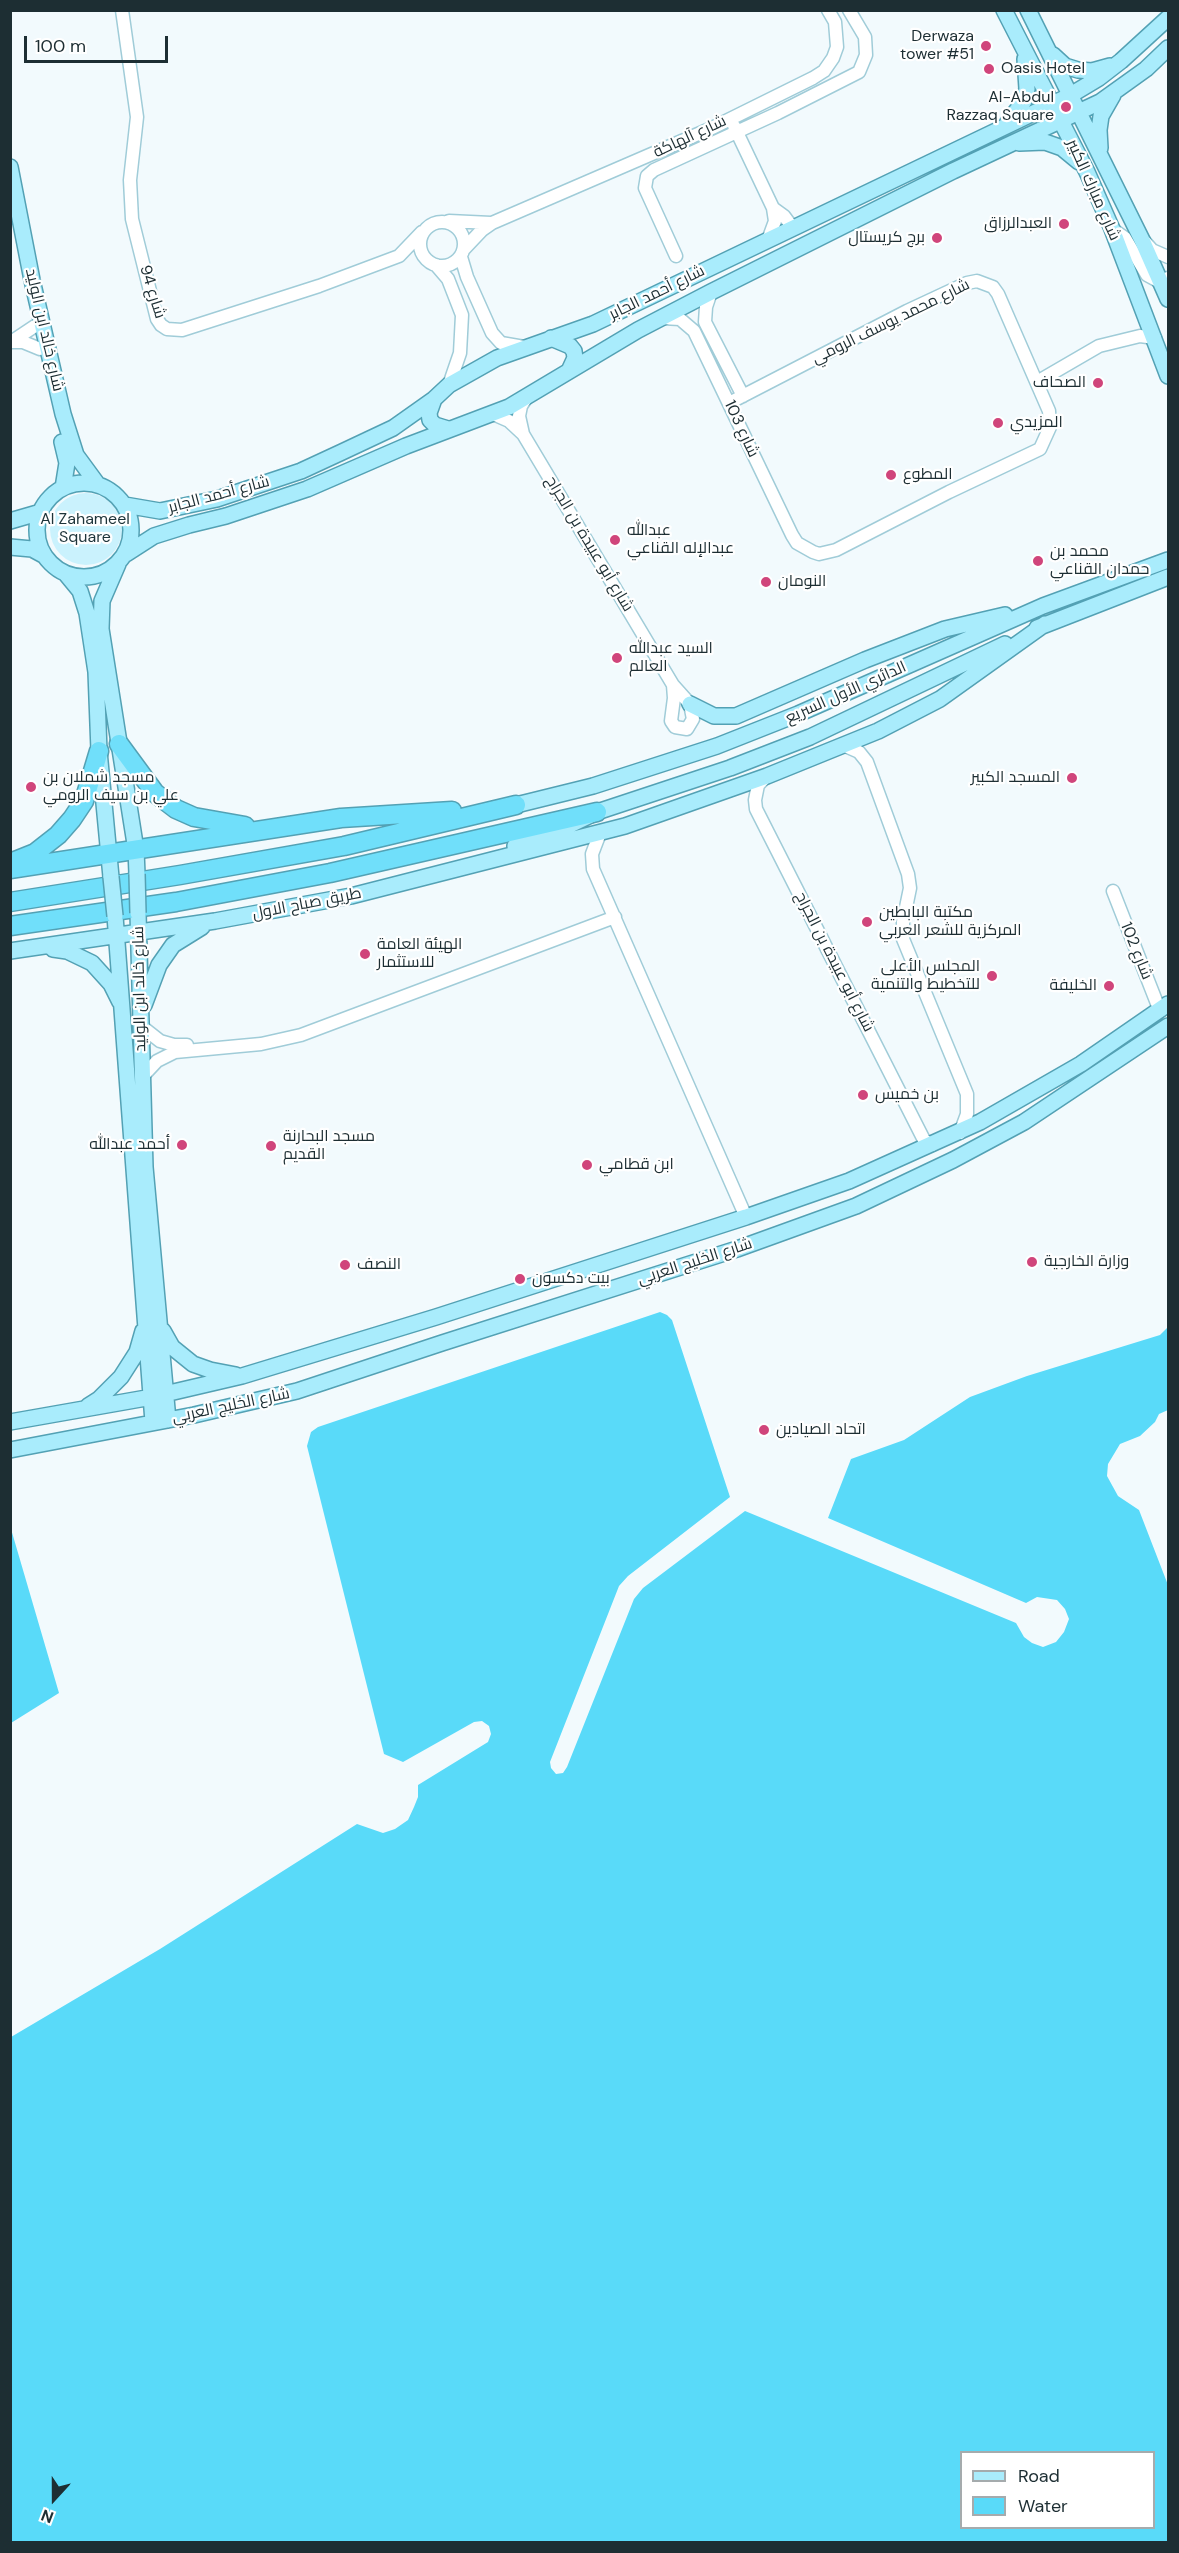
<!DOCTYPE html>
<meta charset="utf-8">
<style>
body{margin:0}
#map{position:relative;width:1179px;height:2553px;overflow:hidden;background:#f2fafd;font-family:"DM Sans",sans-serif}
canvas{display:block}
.frame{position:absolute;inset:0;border:12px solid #1d2e33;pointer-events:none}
.legend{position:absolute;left:960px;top:2451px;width:195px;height:78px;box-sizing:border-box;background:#fff;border:2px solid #a5abad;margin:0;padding:8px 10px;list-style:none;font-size:18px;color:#1d2e33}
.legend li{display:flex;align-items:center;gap:12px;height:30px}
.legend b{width:30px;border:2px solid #a5abad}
.north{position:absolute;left:24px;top:2469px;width:60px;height:60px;-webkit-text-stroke:4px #fff;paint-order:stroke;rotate:201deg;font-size:16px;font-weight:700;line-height:24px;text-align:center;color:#1d2e33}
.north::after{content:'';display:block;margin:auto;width:21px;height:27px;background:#1d2e33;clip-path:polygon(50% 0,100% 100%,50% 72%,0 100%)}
.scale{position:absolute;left:24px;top:36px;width:144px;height:27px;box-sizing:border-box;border:3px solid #1d2e33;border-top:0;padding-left:8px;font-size:18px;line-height:21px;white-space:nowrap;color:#1d2e33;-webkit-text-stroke:4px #fff;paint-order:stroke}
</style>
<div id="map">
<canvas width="1179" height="2553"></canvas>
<div class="frame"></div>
<ul class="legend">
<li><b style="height:8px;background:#a9ecfc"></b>Road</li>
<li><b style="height:16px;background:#59daf9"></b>Water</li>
</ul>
<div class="north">N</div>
<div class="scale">100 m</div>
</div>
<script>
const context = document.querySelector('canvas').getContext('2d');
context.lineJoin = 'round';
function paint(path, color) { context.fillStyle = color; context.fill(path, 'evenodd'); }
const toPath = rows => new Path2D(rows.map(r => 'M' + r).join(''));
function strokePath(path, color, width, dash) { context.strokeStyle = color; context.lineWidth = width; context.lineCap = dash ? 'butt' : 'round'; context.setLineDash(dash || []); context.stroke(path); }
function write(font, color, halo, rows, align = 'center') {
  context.font = font + ' "DM Sans",Cairo,sans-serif'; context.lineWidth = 4.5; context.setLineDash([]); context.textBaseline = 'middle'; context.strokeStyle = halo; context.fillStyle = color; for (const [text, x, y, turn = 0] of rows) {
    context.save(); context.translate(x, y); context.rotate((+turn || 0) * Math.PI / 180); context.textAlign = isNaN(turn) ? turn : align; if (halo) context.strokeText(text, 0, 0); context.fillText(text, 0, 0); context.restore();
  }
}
paint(toPath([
 '50 529a36 36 0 1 1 72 0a36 36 0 1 1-72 0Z'
]), '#caf2fd');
paint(toPath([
 [660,1312,667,1315,672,1320,730,1497,628,1576,619,1586,550,1762,551,1768,556,1774,563,1773,567,1767,634,1599,643,1588,745,1511,1016,1623,1024,1637,1032,1643,1043,1647,1056,1642,1064,1632,1069,1619,1065,1609,1057,1600,1037,1597,1026,1603,828,1518,851,1459,904,1440,970,1397,1027,1376,1160,1335,1168,1327,1168,1410,1159,1414,1155,1422,1140,1436,1120,1444,1108,1464,1107,1476,1118,1496,1139,1510,1168,1585,1168,2542,11,2542,11,2037,160,1949,357,1824,383,1833,395,1829,408,1820,414,1807,418,1797,418,1785,488,1742,491,1734,489,1726,482,1721,474,1722,403,1762,384,1754,307,1446,311,1432,318,1427],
 [962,2452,1154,2452,1154,2528,962,2528],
 [11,1529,59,1693,11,1723,10,1723]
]), '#59daf9');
const minor = toPath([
 [122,10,137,117,130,180,132,219,157,319,161,325,167,329,182,330,319,286,399,256,422,232],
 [734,126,773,208,775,221,768,240],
 [773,208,784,216,793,228],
 [449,221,491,223],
 '420 244a22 22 0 1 1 44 0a22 22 0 1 1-44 0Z',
 [1112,229,1125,238,1147,275,1158,281,1168,278],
 [1145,242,1152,250,1168,257],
 [464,249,482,230,492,223,712,128,813,78,824,71,833,58,837,47,835,22,828,10],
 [676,256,645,188,647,176,654,170,778,113,859,72,866,55,865,37,849,10],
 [461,257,467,277,492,333,501,343,524,347],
 [436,265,448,279,462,315,460,353,449,385],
 [711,292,706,307,705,322,743,396],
 [662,318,680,319,694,331,792,535,797,543,813,552,819,554,836,550,949,492,1040,449,1050,427,1049,411,998,294,993,287,977,281,967,283,907,311,729,403],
 [10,342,23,342,40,349],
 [11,342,35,326],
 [1037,382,1099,346,1140,336,1155,338],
 [527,397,521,406,519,416,523,434,673,685,690,704,693,719,687,729,675,727,671,721,674,698,673,685],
 [493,414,509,421,523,434],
 [843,745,859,752,867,762,908,874,910,888,903,922,903,939,967,1094,967,1114,960,1133],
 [767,776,758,785,755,800,756,809,924,1140,932,1145],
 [600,833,592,854,593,869,746,1217],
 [1113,891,1160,1011],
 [141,1026,160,1041,174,1045,187,1045],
 [142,1077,157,1061,175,1052,261,1044,301,1035,615,917]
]);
const major = toPath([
 [1004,10,1087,172,1112,229,1168,376],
 [1028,10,1142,240,1168,299],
 [1053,55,1065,66,1078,70,1092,71,1110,66],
 [1008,122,1024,101,1027,89,1025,59],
 [1019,143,1045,142,1062,148,1079,162],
 [1100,148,1099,130,1101,116,1113,95],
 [10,167,32,280,63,414,76,455,98,485],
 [551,338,570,346,574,351,575,358,569,371],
 [434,399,429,413,430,420,435,425,448,429],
 [62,442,67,463,63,488],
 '37 530a47 47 0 1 1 94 0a47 47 0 1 1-94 0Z',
 [125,505,160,511,217,499,301,471,342,452,393,428,434,399,449,385,497,358,593,324,1069,96,1099,78,1121,61,1168,18],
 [10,521,41,512],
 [10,547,32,549,45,556],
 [126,554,154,536,189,525,226,516,307,489,406,446,509,407,638,330,711,292,953,171,1100,102,1146,69,1168,48],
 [118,564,102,601,101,629,136,850,137,874],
 [66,574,80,591,87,613,96,672,99,751,111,877],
 [1037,628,1168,577],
 [690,704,714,716,736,716,865,660,945,629,1005,615],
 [516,805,593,786,717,746,798,714,1043,606,1168,560],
 [515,846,549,835,597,812,730,768,810,737,1005,644],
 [138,913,145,1167,168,1420],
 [115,916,153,1422],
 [53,949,67,951,92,963,111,984,120,1002],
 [10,951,215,921,351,896,625,826,767,776,878,731,940,699,1045,624],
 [144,1005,159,965,173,945,202,927],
 [163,1331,172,1347,193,1364,210,1370,236,1375],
 [88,1406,99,1399,121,1377,137,1352,143,1331],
 [10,1422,152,1397,242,1376,436,1317,746,1217,849,1181,980,1122,1081,1064,1168,1004],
 [10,1450,194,1415,297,1391,442,1343,737,1249,856,1206,953,1160,1024,1122,1168,1026]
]);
const highway = toPath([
 [119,744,155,793,176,809,194,817,245,826],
 [15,861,35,853,58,835,72,819,84,801,99,751],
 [10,869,341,818,452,811],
 [10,902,180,875,344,846,516,805],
 [10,926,176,902,330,873,597,812]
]);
strokePath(minor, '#a0ccd8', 15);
strokePath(major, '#53a1b4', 18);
strokePath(highway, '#53a1b4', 21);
strokePath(minor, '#fff', 12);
strokePath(major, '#a9ecfc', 15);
strokePath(highway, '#70dffa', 18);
const majorBridge = toPath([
 [137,874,138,913],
 [111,877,115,916]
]);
strokePath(majorBridge, '#53a1b4', 18, []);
strokePath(majorBridge, '#a9ecfc', 15);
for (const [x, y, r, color] of [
 [986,46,6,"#d0457b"],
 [989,69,6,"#d0457b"],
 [1066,107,6,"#d0457b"],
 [1064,224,6,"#d0457b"],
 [937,238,6,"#d0457b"],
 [1098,383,6,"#d0457b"],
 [998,423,6,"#d0457b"],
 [891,475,6,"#d0457b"],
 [615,540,6,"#d0457b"],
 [1038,561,6,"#d0457b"],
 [766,582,6,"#d0457b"],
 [617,658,6,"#d0457b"],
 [1072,778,6,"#d0457b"],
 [31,787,6,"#d0457b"],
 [867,922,6,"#d0457b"],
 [365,954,6,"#d0457b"],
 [992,976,6,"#d0457b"],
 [1109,986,6,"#d0457b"],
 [863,1095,6,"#d0457b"],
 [182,1145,6,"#d0457b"],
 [271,1146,6,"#d0457b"],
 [587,1165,6,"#d0457b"],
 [1032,1262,6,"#d0457b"],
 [345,1265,6,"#d0457b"],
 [520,1279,6,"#d0457b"],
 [764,1430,6,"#d0457b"]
]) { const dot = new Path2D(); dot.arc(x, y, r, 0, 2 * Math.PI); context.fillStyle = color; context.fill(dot); strokePath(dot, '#fff', 2); }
write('16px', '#1d2e33', '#fff', [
 ["Derwaza",974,37,"right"],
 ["tower #51",974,55,"right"],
 ["Oasis Hotel",1001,69],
 ["Al-Abdul",1054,98,"right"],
 ["Razzaq Square",1054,116,"right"],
 ["العبدالرزاق",1052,224,"right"],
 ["برج كريستال",925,238,"right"],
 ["الصحاف",1086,383,"right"],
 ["المزيدي",1010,423],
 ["المطوع",903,475],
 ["عبدالله",627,531],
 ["عبدالإله القناعي",627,549],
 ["محمد بن",1050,552],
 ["حمدان القناعي",1050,570],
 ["النومان",778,582],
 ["السيد عبدالله",629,649],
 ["العالم",629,667],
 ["مسجد شملان بن",43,778],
 ["علي بن سيف الرومي",43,796],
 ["المسجد الكبير",1060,778,"right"],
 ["مكتبة البابطين",879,913],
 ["المركزية للشعر العربي",879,931],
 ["الهيئة العامة",377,945],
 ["للاستثمار",377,963],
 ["المجلس الأعلى",980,967,"right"],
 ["للتخطيط والتنمية",980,985,"right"],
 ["الخليفة",1097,986,"right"],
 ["بن خميس",875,1095],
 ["مسجد البحارنة",283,1137],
 ["القديم",283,1155],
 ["أحمد عبدالله",170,1145,"right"],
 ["ابن قطامي",599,1165],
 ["وزارة الخارجية",1044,1262],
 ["النصف",357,1265],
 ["بيت دكسون",532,1279],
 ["اتحاد الصيادين",776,1430]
], 'left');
write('16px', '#1d2e33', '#fff', [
 ["شارع آلهاكة",690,137,-25],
 ["شارع مبارك الكبير",1093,190,66],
 ["شارع 94",152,292,73],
 ["شارع أحمد الجابر",657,293,-26],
 ["شارع محمد يوسف الرومي",891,322,-26],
 ["شارع خالد ابن الوليد",44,330,77],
 ["شارع 103",741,429,65],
 ["شارع أحمد الجابر",219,495,-15],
 ["شارع أبو عبيدة بن الجراح",589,544,59],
 ["الدائري الأول السريع",846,693,-24],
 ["طريق صباح الاول",307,904,-11],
 ["شارع 102",1136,951,68],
 ["شارع أبو عبيدة بن الجراح",834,962,63],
 ["شارع خالد ابن الوليد",140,989,-91],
 ["شارع الخليج العربي",695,1262,-18],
 ["شارع الخليج العربي",231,1406,-12]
]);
write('16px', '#1e343a', '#fff', [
 ["Al Zahameel",85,520],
 ["Square",85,538]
]);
</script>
